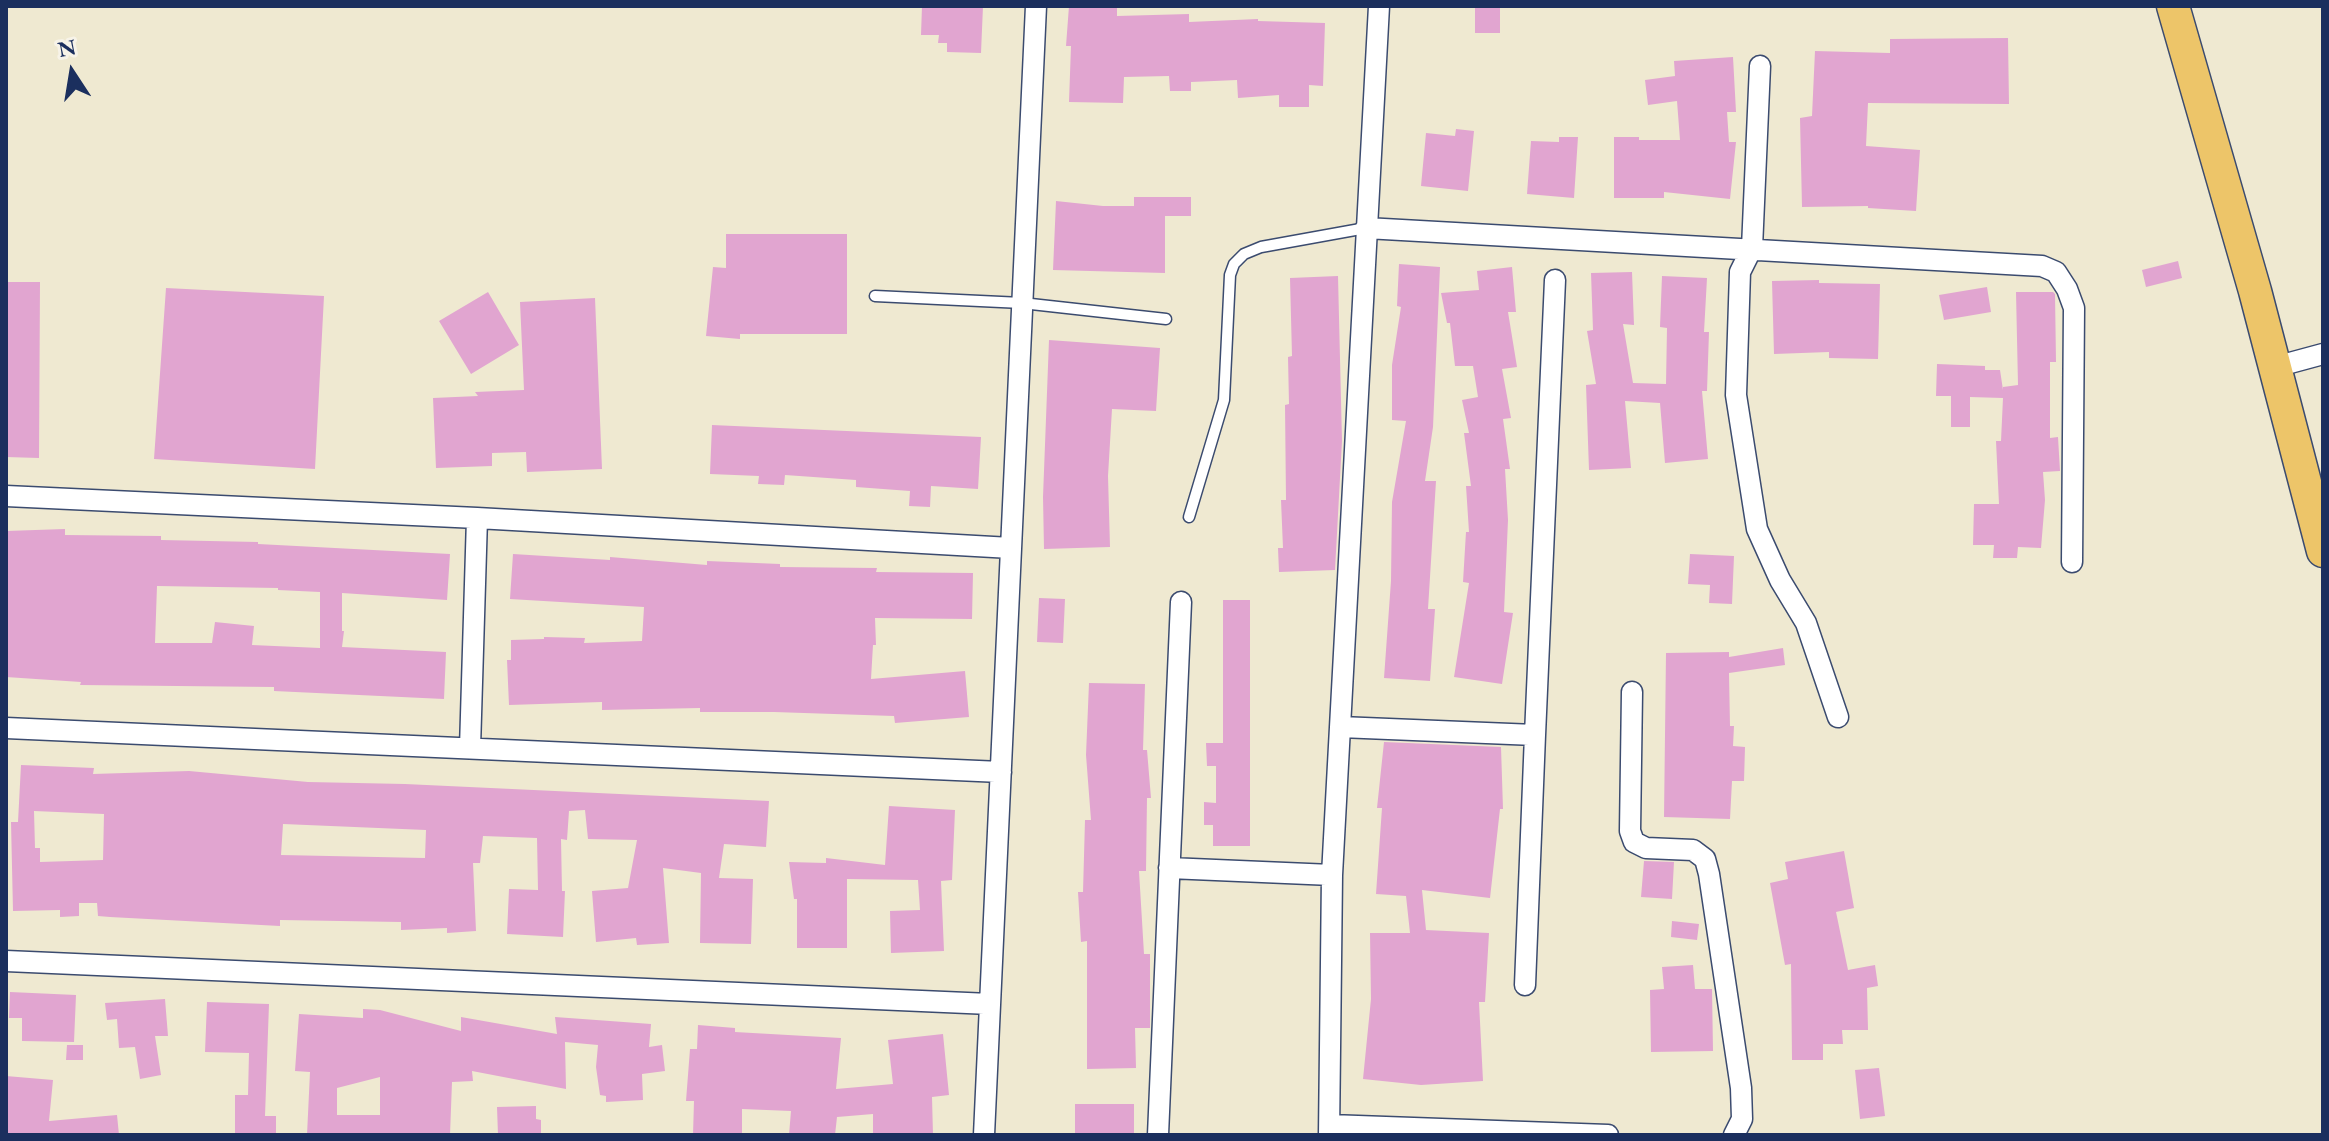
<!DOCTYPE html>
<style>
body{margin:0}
#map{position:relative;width:2329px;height:1141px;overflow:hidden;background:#efe9d1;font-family:"EB Garamond",serif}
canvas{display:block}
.frame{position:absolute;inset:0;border:8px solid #1b2f5e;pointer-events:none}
.north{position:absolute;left:32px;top:32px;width:80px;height:80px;-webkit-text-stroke:6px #f7f3e8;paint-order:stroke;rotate:348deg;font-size:22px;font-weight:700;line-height:32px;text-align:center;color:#1b2f5e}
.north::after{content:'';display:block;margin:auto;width:28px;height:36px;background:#1b2f5e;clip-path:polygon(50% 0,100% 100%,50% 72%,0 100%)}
</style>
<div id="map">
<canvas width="2329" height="1141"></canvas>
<div class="frame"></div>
<div class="north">N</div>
</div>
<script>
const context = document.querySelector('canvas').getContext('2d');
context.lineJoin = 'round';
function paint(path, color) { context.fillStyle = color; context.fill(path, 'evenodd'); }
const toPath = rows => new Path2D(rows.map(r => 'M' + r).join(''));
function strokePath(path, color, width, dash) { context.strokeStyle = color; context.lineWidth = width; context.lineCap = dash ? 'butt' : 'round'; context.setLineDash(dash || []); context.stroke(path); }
paint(toPath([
 [922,6,983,6,981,53,947,52,947,43,938,43,939,35,921,35],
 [1069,6,1117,6,1117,16,1189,14,1189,22,1258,19,1258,21,1325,23,1323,86,1309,85,1309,107,1279,107,1279,95,1238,98,1237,80,1191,82,1191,91,1170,91,1169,76,1124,77,1123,103,1069,102,1071,46,1066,46],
 [1500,7,1500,33,1475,33,1475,8],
 [2008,38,2009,104,1868,103,1866,146,1920,150,1916,211,1868,208,1868,206,1802,207,1800,118,1812,116,1815,51,1890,53,1890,39],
 [1733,57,1736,112,1727,112,1729,142,1736,142,1730,199,1664,192,1664,198,1614,198,1614,137,1639,137,1639,140,1680,140,1677,101,1648,105,1645,80,1675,76,1674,61],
 [1456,129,1474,131,1468,191,1421,186,1426,133,1455,136],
 [1559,137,1578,137,1574,198,1527,194,1531,141,1559,142],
 [1134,197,1191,197,1191,216,1165,216,1165,273,1053,270,1056,201,1103,206,1134,206],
 [726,234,847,234,847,334,740,334,740,339,706,336,713,267,726,268],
 [2178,261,2182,278,2146,287,2142,270],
 [1399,264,1440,267,1433,427,1425,481,1436,481,1428,609,1435,609,1430,681,1384,678,1391,581,1392,502,1406,421,1392,420,1392,365,1401,307,1397,306],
 [1512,267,1516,312,1508,312,1517,367,1502,369,1511,418,1503,419,1510,469,1505,469,1508,520,1504,612,1513,613,1502,684,1454,677,1469,583,1463,582,1466,532,1469,532,1466,486,1471,486,1464,433,1469,433,1462,400,1478,397,1473,366,1455,366,1450,323,1447,323,1441,293,1479,290,1477,271],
 [1632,272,1634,325,1623,324,1633,383,1666,384,1667,328,1660,327,1662,276,1707,278,1704,332,1709,332,1707,391,1702,391,1708,459,1665,463,1660,403,1625,401,1631,468,1589,470,1586,385,1596,384,1587,331,1593,330,1591,273],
 [1338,276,1342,441,1335,570,1279,572,1278,548,1283,548,1281,500,1286,500,1285,405,1289,404,1288,357,1292,356,1290,278],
 [1819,280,1819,283,1880,284,1878,359,1829,358,1829,352,1774,354,1772,281],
 [6,282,40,282,39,458,6,457],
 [1987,287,1991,312,1944,320,1939,295],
 [166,288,324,296,315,469,154,459],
 [488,292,519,345,471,374,439,321],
 [2016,292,2053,292,2055,294,2056,362,2050,362,2050,438,2058,437,2060,471,2043,472,2045,500,2041,548,2018,547,2017,558,1993,558,1994,545,1973,545,1974,504,1999,504,1996,441,2001,441,2003,398,1970,397,1970,427,1951,427,1951,396,1936,396,1937,364,1985,366,1985,370,2000,370,2003,390,2003,387,2018,385],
 [595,298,602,469,527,472,526,452,492,453,492,466,436,468,433,398,478,396,475,392,524,390,520,302],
 [1049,340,1160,348,1156,411,1112,409,1108,476,1110,547,1044,549,1043,497],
 [712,425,981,437,978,489,931,486,930,507,909,506,910,491,856,487,856,480,785,475,784,485,758,484,759,476,710,474],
 [65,529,65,535,161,536,161,540,258,542,258,544,450,554,447,600,342,593,342,631,344,631,342,647,446,652,444,699,274,691,274,687,80,685,81,682,6,677,6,531],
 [157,586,278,588,278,590,320,592,320,648,252,645,254,626,215,622,212,643,155,643],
 [513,554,610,560,610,557,707,565,707,561,780,564,780,567,877,568,876,572,973,573,972,619,875,618,876,645,873,645,871,679,965,671,969,717,895,723,894,716,774,712,700,712,700,708,602,710,602,702,509,705,507,660,511,660,511,640,544,639,544,637,585,638,584,643,642,641,644,607,510,599],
 [1690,554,1734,556,1732,604,1709,603,1710,585,1688,584],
 [1039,598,1065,599,1063,643,1037,642],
 [1223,600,1250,600,1250,846,1213,846,1213,825,1204,825,1204,802,1216,803,1216,766,1207,766,1206,743,1223,743],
 [1783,648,1785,665,1729,673,1730,726,1734,726,1733,746,1745,747,1744,781,1732,781,1730,819,1664,817,1666,653,1729,652,1729,657],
 [1089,683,1145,684,1143,750,1147,750,1151,798,1147,798,1146,871,1139,871,1144,954,1150,954,1150,1028,1135,1028,1136,1068,1087,1069,1087,941,1081,942,1078,892,1083,892,1085,820,1091,820,1086,755],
 [1384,742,1501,747,1503,809,1500,809,1490,898,1422,890,1426,930,1489,933,1485,1002,1479,1002,1483,1081,1421,1085,1363,1079,1371,999,1370,933,1410,933,1406,896,1376,894,1382,808,1377,808],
 [21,765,94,768,93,774,189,771,308,782,405,784,769,801,766,847,724,844,719,878,753,879,751,944,700,943,701,873,663,868,669,943,637,945,636,938,596,942,592,891,628,888,637,840,588,839,585,810,569,811,567,840,561,839,562,891,565,891,563,937,507,934,509,889,538,890,537,838,483,836,480,863,473,863,476,931,447,933,447,928,401,930,401,922,280,920,280,926,110,917,98,916,97,903,79,903,79,916,60,917,60,910,13,911,11,822,18,822],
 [34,811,104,814,103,860,40,862,40,848,35,848],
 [283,824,426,830,425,858,281,855],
 [889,806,955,810,952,880,941,881,944,951,891,953,890,911,920,910,918,880,847,879,847,948,797,948,797,899,794,899,789,862,826,863,826,858,885,865],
 [1844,851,1854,908,1836,912,1848,970,1875,965,1878,986,1867,988,1868,1030,1842,1030,1843,1044,1823,1044,1823,1060,1792,1060,1791,964,1785,965,1770,883,1788,879,1785,862],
 [1644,861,1674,862,1672,899,1641,897],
 [1672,921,1699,924,1697,940,1671,937],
 [1693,965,1695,989,1712,989,1713,1051,1651,1052,1650,990,1664,989,1662,967],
 [10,992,76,995,74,1042,22,1041,22,1018,9,1018],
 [165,999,168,1036,155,1036,161,1075,140,1079,135,1047,119,1048,117,1019,107,1020,105,1003],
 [207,1002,269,1004,265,1116,276,1116,276,1135,235,1135,235,1095,248,1095,249,1053,205,1052],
 [363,1009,380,1010,461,1031,461,1017,557,1034,555,1017,651,1024,649,1047,662,1045,665,1071,642,1074,643,1100,606,1102,606,1096,600,1095,596,1067,598,1045,565,1042,566,1089,472,1071,473,1081,452,1082,450,1135,307,1135,310,1072,295,1071,299,1014,363,1018],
 [380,1077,380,1115,337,1115,337,1088],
 [698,1025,735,1028,735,1032,841,1038,836,1089,893,1084,888,1040,943,1034,949,1095,932,1097,933,1135,873,1135,873,1114,837,1117,835,1135,789,1135,791,1111,742,1109,742,1135,693,1135,694,1101,686,1101,690,1049,697,1049],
 [67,1045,83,1045,83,1060,66,1060],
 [1879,1068,1885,1116,1860,1119,1855,1070],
 [6,1076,53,1080,49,1121,117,1115,119,1135,7,1135],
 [1075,1104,1134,1104,1134,1135,1075,1135],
 [536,1106,536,1119,541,1120,541,1135,498,1135,497,1107]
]), '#e1a5d0');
const service = toPath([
 [875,296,1022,303,1166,319],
 [1189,517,1224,400,1230,275,1234,264,1244,254,1261,247,1366,228]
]);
const minor = toPath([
 [1760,66,1752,248,1740,272,1736,395,1757,529,1780,580,1806,623,1838,717],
 [1366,228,2042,266,2056,272,2067,289,2074,308,2072,562],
 [2275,367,2323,354],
 [6,496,477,518,1011,548],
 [1632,692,1630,831,1634,842,1646,848,1693,850,1705,859,1709,874,1741,1088,1742,1119,1734,1135],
 [1340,727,1535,735,1555,280],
 [6,728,1001,772],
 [470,748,477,518],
 [1169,868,1332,875],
 [6,961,990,1004],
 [1525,985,1535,735],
 [1330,1125,1608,1135],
 [984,1135,1036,6],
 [1158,1135,1181,602],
 [1329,1135,1332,875,1379,6]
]);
const primary = toPath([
 [2173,6,2255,291,2323,551]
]);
strokePath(service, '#3b4b6f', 13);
strokePath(minor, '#3b4b6f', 23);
strokePath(primary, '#3b4b6f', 35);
strokePath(service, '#fff', 10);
strokePath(minor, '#fff', 20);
strokePath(primary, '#edc569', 32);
</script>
